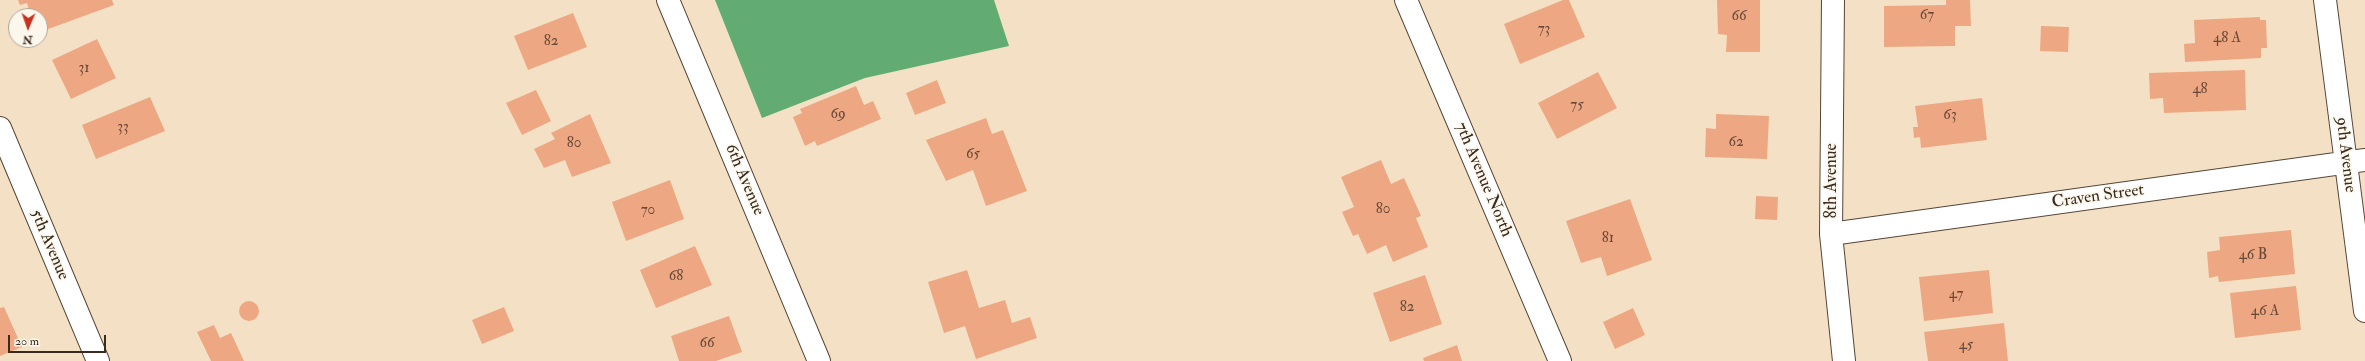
<!DOCTYPE html>
<style>
body{margin:0}
#map{position:relative;width:2365px;height:361px;overflow:hidden;background:#f4e1c5;font-family:"IM FELL Double Pica",serif}
canvas{display:block}
.north{position:absolute;left:8px;top:8px;width:40px;height:40px;box-sizing:border-box;background:#fbf7ec;border:1px solid #aea59a;border-radius:50%;rotate:182deg;font-size:11px;font-weight:700;line-height:16px;text-align:center;color:#3b2a1e}
.north::after{content:'';display:block;margin:auto;width:14px;height:18px;background:#c8321e;clip-path:polygon(50% 0,100% 100%,50% 72%,0 100%)}
.scale{position:absolute;left:8px;top:335px;width:98px;height:18px;box-sizing:border-box;border:2px solid #3b2a1e;border-top:0;padding-left:5px;font-size:12px;line-height:14px;white-space:nowrap;color:#3b2a1e;-webkit-text-stroke:3px #fbf7ec;paint-order:stroke}
</style>
<div id="map">
<canvas width="2365" height="361"></canvas>
<div class="north">N</div>
<div class="scale">20 m</div>
</div>
<script>
const context = document.querySelector('canvas').getContext('2d');
context.lineJoin = 'round';
function paint(path, color) { context.fillStyle = color; context.fill(path, 'evenodd'); }
const toPath = rows => new Path2D(rows.map(r => 'M' + r).join(''));
function strokePath(path, color, width, dash) { context.strokeStyle = color; context.lineWidth = width; context.lineCap = dash ? 'butt' : 'round'; context.setLineDash(dash || []); context.stroke(path); }
function write(font, color, halo, rows, align = 'center') {
  context.font = font + ' "IM FELL Double Pica",serif'; context.lineWidth = 3; context.setLineDash([]); context.textBaseline = 'middle'; context.strokeStyle = halo; context.fillStyle = color; for (const [text, x, y, turn = 0] of rows) {
    context.save(); context.translate(x, y); context.rotate((+turn || 0) * Math.PI / 180); context.textAlign = isNaN(turn) ? turn : align; if (halo) context.strokeText(text, 0, 0); context.fillText(text, 0, 0); context.restore();
  }
}
paint(toPath([
 [715,0,994,0,1009,46,865,78,762,118]
]), '#62ac73');
paint(toPath([
 [18,0,112,0,114,5,40,32,40,16,31,16,27,3,20,5],
 [1563,0,1569,0,1585,37,1520,64,1504,24],
 [1717,0,1760,0,1760,52,1726,52,1727,35,1718,34],
 [1946,0,1970,0,1971,26,1955,26,1955,46,1884,47,1884,6,1946,5],
 [573,13,587,47,528,70,514,36],
 [2260,17,2260,20,2266,20,2267,48,2261,48,2261,58,2185,62,2184,44,2195,43,2194,20],
 [2041,26,2069,27,2068,52,2040,51],
 [97,39,116,78,71,99,52,60],
 [2245,70,2246,110,2164,113,2163,98,2150,99,2149,73],
 [1598,72,1617,108,1557,139,1538,103],
 [937,80,946,103,915,115,906,93],
 [856,86,864,105,873,101,881,119,817,146,815,141,805,146,793,117,802,113,800,109],
 [536,90,551,121,522,135,506,103],
 [150,97,165,131,96,159,82,125],
 [1982,98,1987,140,1921,148,1920,137,1914,138,1913,127,1918,127,1915,106],
 [590,114,611,163,572,177,565,160,544,168,534,149,555,139,551,133],
 [1716,114,1769,116,1767,159,1705,157,1706,128,1716,129],
 [986,118,992,134,1003,130,1027,191,986,206,973,170,946,181,926,140],
 [1381,160,1391,184,1404,178,1421,216,1416,218,1428,247,1393,262,1386,245,1367,254,1358,234,1353,236,1342,212,1354,207,1341,177],
 [670,180,684,219,626,241,612,202],
 [1756,196,1778,197,1777,220,1755,219],
 [1630,199,1652,260,1607,276,1601,257,1581,263,1566,221],
 [2291,230,2295,274,2219,282,2218,276,2209,278,2207,252,2220,250,2219,237],
 [695,246,712,285,656,308,640,270],
 [967,270,979,308,1005,300,1012,323,1030,317,1037,338,976,359,965,326,944,333,928,282],
 [1989,270,1993,313,1924,321,1919,277],
 [1425,275,1442,324,1390,342,1373,293],
 [2296,286,2301,330,2235,338,2230,293],
 '239 311a10 10 0 1 1 20 0a10 10 0 1 1-20 0Z',
 [4,307,22,347,0,356,0,308],
 [504,307,514,331,482,344,472,320],
 [1633,308,1645,335,1615,349,1603,322],
 [729,316,742,352,716,361,679,361,671,336],
 [2004,323,2008,361,1928,361,1924,332],
 [214,325,220,338,231,333,244,361,211,361,197,332],
 [1457,345,1462,361,1424,361,1423,358]
]), '#eea783');
const minor = toPath([
 [668,0,819,361],
 [1406,0,1560,361],
 [1833,0,1831,234,1844,361],
 [2325,0,2365,311],
 [0,128,98,361],
 [1831,234,2365,160]
]);
strokePath(minor, '#574537', 24);
strokePath(minor, '#fff', 22);
write('15px', '#684937', null, [
 ["67",1927,16],
 ["66",1739,17],
 ["73",1544,30],
 ["48 A",2227,39],
 ["82",551,42],
 ["31",84,69],
 ["48",2200,90],
 ["75",1577,106],
 ["69",838,115],
 ["63",1950,116],
 ["33",123,128],
 ["62",1736,143],
 ["80",574,144],
 ["65",973,155],
 ["80",1383,210],
 ["70",648,211],
 ["81",1608,239],
 ["46 B",2253,256],
 ["68",676,277],
 ["47",1956,295],
 ["82",1407,308],
 ["46 A",2265,312],
 ["66",707,344],
 ["45",1966,346]
]);
write('17px', '#3b2a1e', '#fbf7ec', [
 ["9th Avenue",2345,155,83],
 ["6th Avenue",744,180,67],
 ["7th Avenue North",1483,180,67],
 ["8th Avenue",1832,181,-90],
 ["Craven Street",2098,197,-8],
 ["5th Avenue",49,245,67]
]);
</script>
